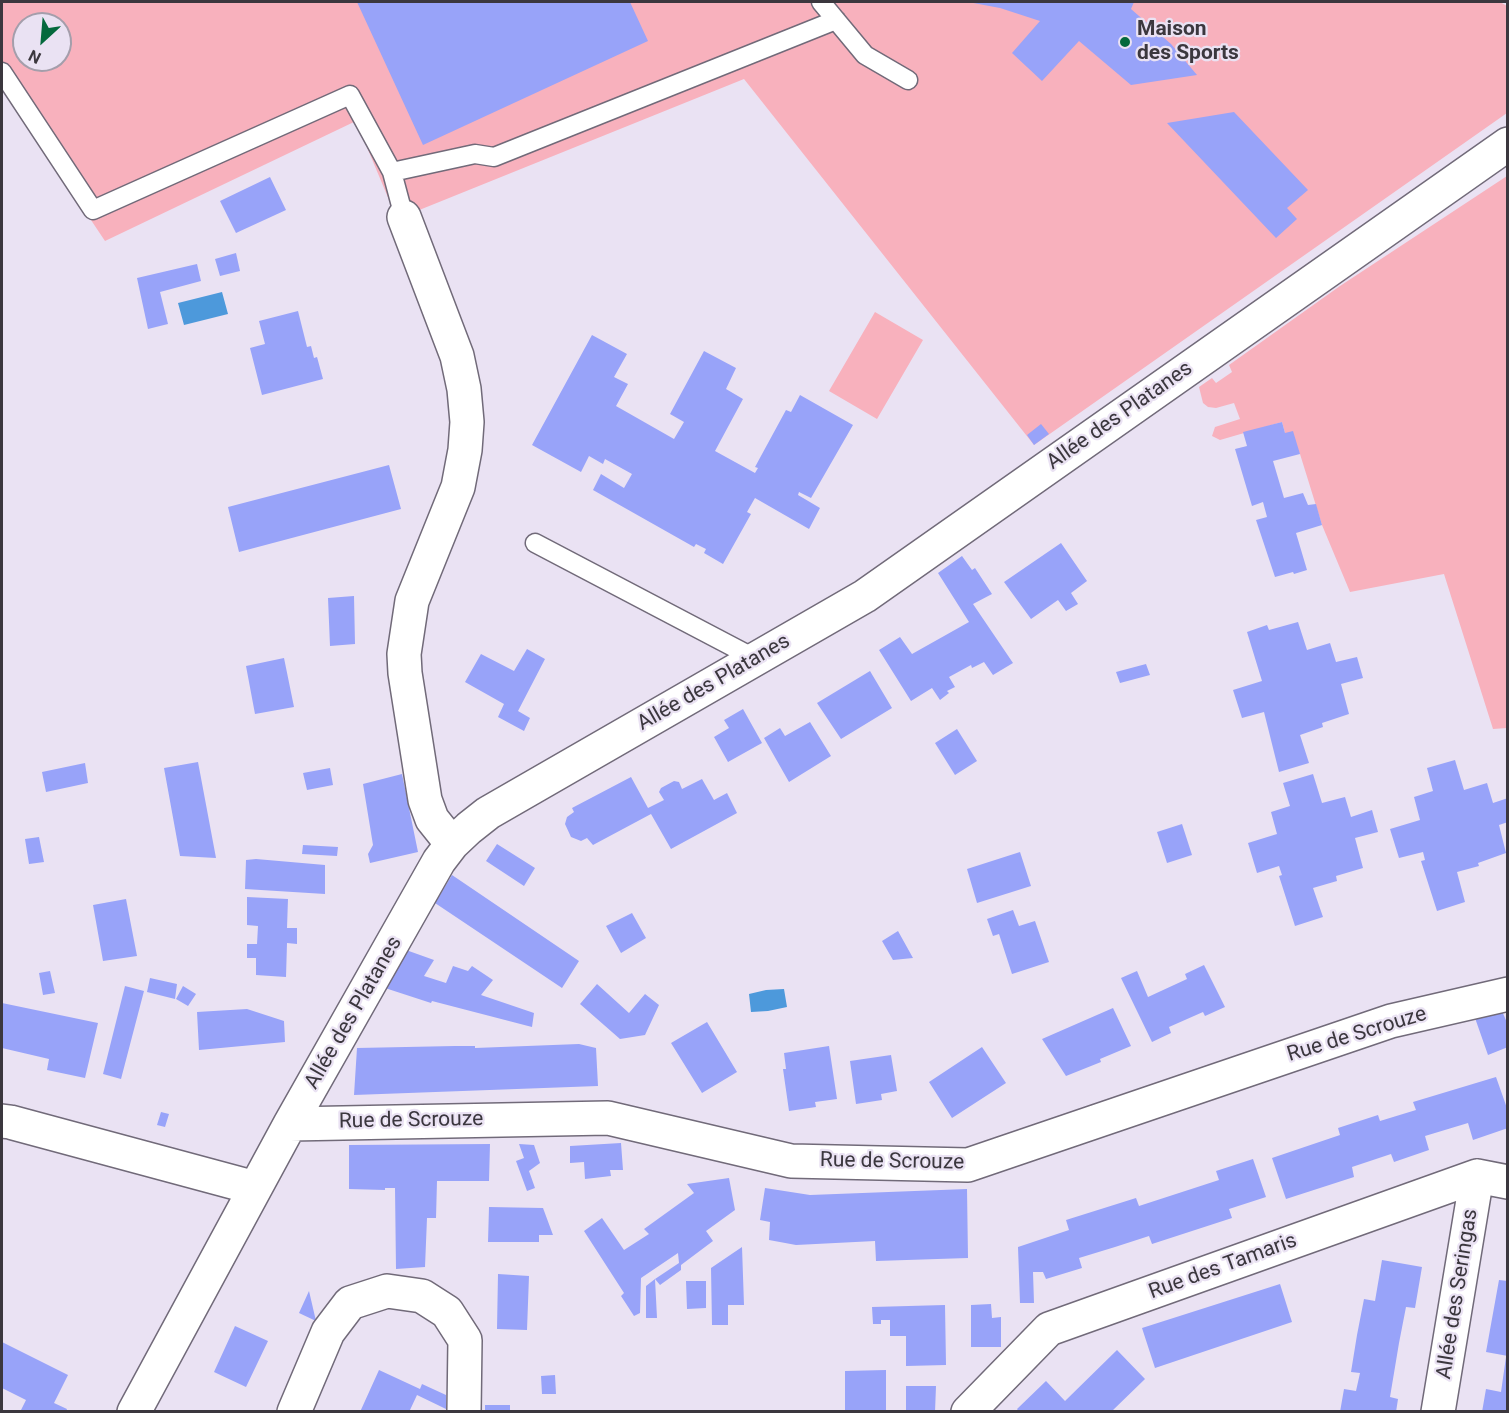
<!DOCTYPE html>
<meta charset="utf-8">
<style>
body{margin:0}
#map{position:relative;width:1509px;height:1413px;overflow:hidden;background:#eae2f3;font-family:Roboto,sans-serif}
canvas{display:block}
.frame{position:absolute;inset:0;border:3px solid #3b373e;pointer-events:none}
.north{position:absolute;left:12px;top:12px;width:60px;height:60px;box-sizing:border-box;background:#eae2f3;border:2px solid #a49eab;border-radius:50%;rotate:206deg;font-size:16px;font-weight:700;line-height:24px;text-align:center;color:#3b373e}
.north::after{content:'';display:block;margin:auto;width:21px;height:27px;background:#05693d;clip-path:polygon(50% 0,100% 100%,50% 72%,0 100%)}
</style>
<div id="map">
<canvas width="1509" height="1413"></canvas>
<div class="frame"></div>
<div class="north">N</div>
</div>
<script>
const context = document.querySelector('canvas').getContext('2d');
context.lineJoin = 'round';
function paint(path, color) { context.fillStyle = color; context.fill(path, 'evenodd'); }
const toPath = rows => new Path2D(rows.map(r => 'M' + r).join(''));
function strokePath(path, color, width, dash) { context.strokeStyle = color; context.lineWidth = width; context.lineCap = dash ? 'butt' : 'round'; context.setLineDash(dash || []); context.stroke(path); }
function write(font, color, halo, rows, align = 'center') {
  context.font = font + ' Roboto,sans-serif'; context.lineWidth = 4.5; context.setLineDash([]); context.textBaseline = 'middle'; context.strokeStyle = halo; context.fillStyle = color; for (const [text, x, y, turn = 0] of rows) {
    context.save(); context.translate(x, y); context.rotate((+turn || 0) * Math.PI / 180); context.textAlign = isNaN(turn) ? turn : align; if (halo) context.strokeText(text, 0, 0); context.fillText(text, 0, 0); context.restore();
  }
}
paint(toPath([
 [2,2,1500,2,1507,6,1507,113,1034,445,744,79,397,219,356,121,105,241,2,87],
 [24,24,60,24,60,60,24,60],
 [1507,176,1507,728,1493,729,1444,574,1350,592,1322,525,1300,454,1285,433,1282,422,1220,440,1212,436,1215,427,1240,419,1234,403,1216,408,1208,407,1203,403,1199,387,1212,378,1216,383,1232,372,1229,365,1340,286],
 [875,312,923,340,877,419,829,391]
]), '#f8b1bd');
paint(toPath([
 [222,292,228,314,184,325,178,303],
 [784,989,787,1007,768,1011,751,1012,749,994,766,990]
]), '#4d99db');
paint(toPath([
 [357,2,630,2,648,41,423,145],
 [968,2,1134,2,1131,9,1171,44,1197,75,1131,85,1079,41,1042,81,1012,53,1040,21,1000,8],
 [1234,112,1308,190,1287,208,1297,219,1276,238,1167,123],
 [270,177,286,210,236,233,220,201],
 [236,253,240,271,220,276,215,259],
 [197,264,201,281,160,292,168,324,148,329,137,278],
 [298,311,307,347,311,346,314,358,317,357,323,379,262,395,250,348,265,344,259,321],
 [592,335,627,354,614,377,628,384,616,406,674,439,684,422,670,414,704,351,736,368,726,389,743,399,715,451,755,473,758,468,755,467,786,410,791,412,800,395,853,425,811,498,799,492,798,495,820,508,809,529,755,498,747,512,751,514,723,564,704,553,706,549,696,544,694,547,593,490,601,474,624,488,632,474,605,459,603,464,589,456,581,472,532,445],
 [1282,422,1285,433,1293,431,1300,454,1273,461,1284,498,1303,493,1308,505,1316,504,1322,525,1296,533,1307,570,1294,574,1293,572,1275,577,1256,520,1267,517,1263,502,1252,506,1235,449,1247,446,1243,432],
 [1041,424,1049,434,1034,445,1027,435],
 [389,465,401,509,239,552,228,507],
 [1061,543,1087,581,1071,593,1078,604,1066,611,1058,600,1031,619,1004,582],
 [962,556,972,570,975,568,992,594,973,604,1013,663,993,675,984,662,972,668,971,665,949,677,955,687,947,691,949,693,940,700,932,688,911,701,879,650,900,637,912,654,969,622,938,573],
 [354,596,355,644,330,646,328,598],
 [1298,622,1307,650,1330,643,1336,662,1357,657,1363,678,1341,684,1349,714,1322,723,1323,727,1300,735,1309,763,1279,772,1264,712,1242,718,1233,690,1262,681,1247,632,1267,625,1269,630],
 [527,649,545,659,518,711,530,718,524,731,498,717,504,704,465,682,481,654,514,671],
 [284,658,294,707,255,714,246,666],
 [1146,664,1150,675,1120,683,1116,672],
 [870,671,892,708,841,739,817,703],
 [743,709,762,743,728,762,714,737,729,728,724,720],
 [810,722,831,756,789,782,764,738,780,728,785,736],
 [957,729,977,761,955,775,935,743],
 [1455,760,1464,790,1487,783,1493,803,1508,798,1508,822,1499,825,1506,853,1478,863,1479,866,1457,872,1465,902,1437,911,1421,861,1425,860,1423,852,1399,858,1390,829,1420,820,1414,797,1433,791,1427,768],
 [198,762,216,858,180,856,164,768],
 [85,763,88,783,46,792,42,772],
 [330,768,333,785,307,790,303,773],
 [402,774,418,852,370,863,368,854,373,845,363,784],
 [1313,774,1322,803,1345,797,1351,817,1372,810,1378,832,1355,838,1363,868,1336,876,1337,881,1313,888,1323,917,1295,926,1279,876,1282,875,1279,866,1257,873,1248,843,1277,834,1271,812,1290,806,1283,783],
 [631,777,648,808,664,800,659,792,661,788,674,781,679,782,682,789,702,779,714,800,727,793,737,813,671,849,651,814,593,845,587,838,581,841,571,837,565,824,567,817,574,812,572,808],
 [1182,824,1192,855,1167,863,1157,832],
 [39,837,44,862,29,864,25,839],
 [497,844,535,868,524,886,486,861],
 [303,845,338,847,337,856,302,854],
 [1020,852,1031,886,977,903,967,869],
 [256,859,325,865,325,894,245,889,246,860],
 [452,875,579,961,562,988,435,903],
 [247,897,288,899,287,928,297,928,297,944,287,943,286,977,256,975,256,958,247,958,247,944,257,944,258,926,247,925],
 [126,899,137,956,103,961,93,905],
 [1013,910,1019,926,1035,921,1049,962,1012,974,999,934,993,936,987,919],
 [632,913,646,938,621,953,606,926],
 [898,931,913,958,893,960,882,941],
 [406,950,434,960,424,976,446,983,453,966,468,971,472,966,493,980,481,995,534,1013,532,1027,432,1001,431,1003,385,988],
 [1204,965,1225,1007,1205,1016,1203,1012,1169,1027,1171,1033,1152,1042,1121,978,1137,971,1148,997,1187,979,1185,974],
 [50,971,55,993,43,995,39,973],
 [150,978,177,984,175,999,147,992],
 [597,984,629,1013,645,994,659,1005,645,1035,620,1039,580,1004],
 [125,986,144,991,121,1079,103,1074],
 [183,986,196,994,188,1006,176,999],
 [2,1003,98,1023,85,1078,47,1070,49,1059,2,1048],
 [1113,1008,1131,1046,1100,1059,1101,1062,1066,1076,1042,1039],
 [247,1009,284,1021,285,1042,199,1050,197,1012],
 [1502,1011,1508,1025,1508,1047,1488,1055,1475,1018],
 [707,1022,737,1072,702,1093,671,1043],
 [579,1044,596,1048,598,1086,354,1095,357,1048,455,1046,475,1046,475,1048],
 [829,1046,837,1099,815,1102,816,1107,789,1111,783,1069,786,1069,784,1053],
 [982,1047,1006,1083,952,1118,929,1082],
 [891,1055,897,1091,881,1094,882,1100,856,1104,850,1061],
 [1496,1077,1508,1111,1508,1128,1473,1140,1468,1123,1425,1136,1429,1150,1394,1162,1391,1154,1352,1167,1354,1177,1286,1199,1272,1158,1340,1135,1338,1128,1378,1115,1380,1121,1416,1110,1413,1102],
 [161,1112,169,1114,165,1127,157,1125],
 [621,1143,623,1170,610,1170,611,1176,585,1179,584,1162,570,1163,570,1146],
 [490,1144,489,1181,437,1181,436,1218,427,1218,425,1267,396,1269,395,1188,385,1188,385,1190,349,1189,349,1145],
 [519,1144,534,1145,540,1163,529,1171,535,1188,527,1191,516,1161,524,1158],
 [1253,1159,1266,1197,1229,1209,1232,1218,1152,1244,1149,1236,1115,1247,1079,1258,1082,1268,1046,1279,1043,1272,1033,1272,1034,1303,1020,1303,1018,1247,1069,1230,1066,1220,1136,1198,1139,1206,1219,1180,1216,1171],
 [729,1178,735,1210,706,1231,713,1241,681,1265,681,1270,660,1285,655,1279,679,1263,678,1253,641,1278,640,1313,634,1316,621,1296,624,1293,584,1231,602,1218,624,1250,649,1234,644,1229,694,1193,687,1184],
 [765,1188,810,1195,967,1189,968,1258,876,1261,875,1241,796,1245,769,1240,770,1222,760,1220],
 [489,1207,543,1208,553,1235,539,1235,539,1242,488,1242],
 [742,1247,744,1305,728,1305,728,1325,712,1325,711,1268],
 [1382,1260,1422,1267,1415,1308,1406,1307,1399,1343,1390,1397,1398,1399,1396,1412,1340,1412,1344,1389,1356,1391,1360,1373,1351,1372,1357,1335,1364,1299,1375,1301],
 [498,1274,529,1276,527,1330,497,1329],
 [655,1279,657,1318,646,1318,646,1286],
 [1499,1280,1508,1281,1508,1356,1486,1352],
 [686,1281,706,1281,706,1308,687,1309],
 [1280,1284,1292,1322,1155,1368,1142,1328],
 [309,1291,316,1321,299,1313],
 [991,1304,992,1318,1001,1317,1001,1347,971,1347,971,1305],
 [945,1305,946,1365,906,1366,906,1336,890,1336,890,1320,881,1320,881,1324,873,1324,872,1307],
 [235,1326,268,1341,246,1387,214,1372],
 [2,1342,68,1375,54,1403,67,1409,66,1412,20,1412,26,1400,2,1388],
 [1117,1350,1145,1379,1111,1412,1019,1412,1017,1409,1046,1381,1065,1401],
 [1506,1357,1508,1412,1482,1412,1486,1389,1501,1392],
 [379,1370,420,1389,422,1384,446,1395,446,1409,417,1395,410,1410,407,1412,360,1412],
 [886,1370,886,1412,845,1412,845,1371],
 [555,1375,556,1394,542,1394,541,1376],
 [906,1386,936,1386,935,1412,906,1412],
 [485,1405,510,1405,510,1412,485,1412]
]), '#98a3f9');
const lane = toPath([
 [821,2,865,55,908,80],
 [2,72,93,210,350,95,392,172,475,154,494,157,836,20],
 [392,172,404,217],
 [535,543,756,659]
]);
const street = toPath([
 [404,217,457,356,464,389,467,422,465,450,458,487,412,601,404,654,405,673,425,800,432,819,452,844],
 [2,1121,10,1122,255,1188],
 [290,1124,608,1118,791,1161,968,1165,1391,1021,1508,994],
 [134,1412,290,1124,439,861,452,844,469,828,488,813,865,596,1508,144],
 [294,1412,328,1332,350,1303,387,1291,422,1296,447,1312,465,1340,464,1412],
 [968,1412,1049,1329,1477,1176,1508,1182],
 [1438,1412,1477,1176]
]);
strokePath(lane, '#716a79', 21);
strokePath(street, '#716a79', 36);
strokePath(lane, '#fff', 18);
strokePath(street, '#fff', 33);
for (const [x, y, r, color] of [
 [1125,42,6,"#05693d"]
]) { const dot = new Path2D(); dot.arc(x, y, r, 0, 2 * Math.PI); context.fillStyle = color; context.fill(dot); strokePath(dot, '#eae2f3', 2); }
write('bold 21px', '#3b373e', '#eae2f3', [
 ["Maison",1137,30],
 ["des Sports",1137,54]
], 'left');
write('21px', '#3b373e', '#eae2f3', [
 ["Allée des Platanes",1120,416,-35],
 ["Allée des Platanes",714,683,-30],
 ["Allée des Platanes",354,1013,-60],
 ["Rue de Scrouze",1357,1035,-17],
 ["Rue de Scrouze",411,1121,-1],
 ["Rue de Scrouze",892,1162,1],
 ["Rue des Tamaris",1223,1267,-20],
 ["Allée des Seringas",1458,1294,-81]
]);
</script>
